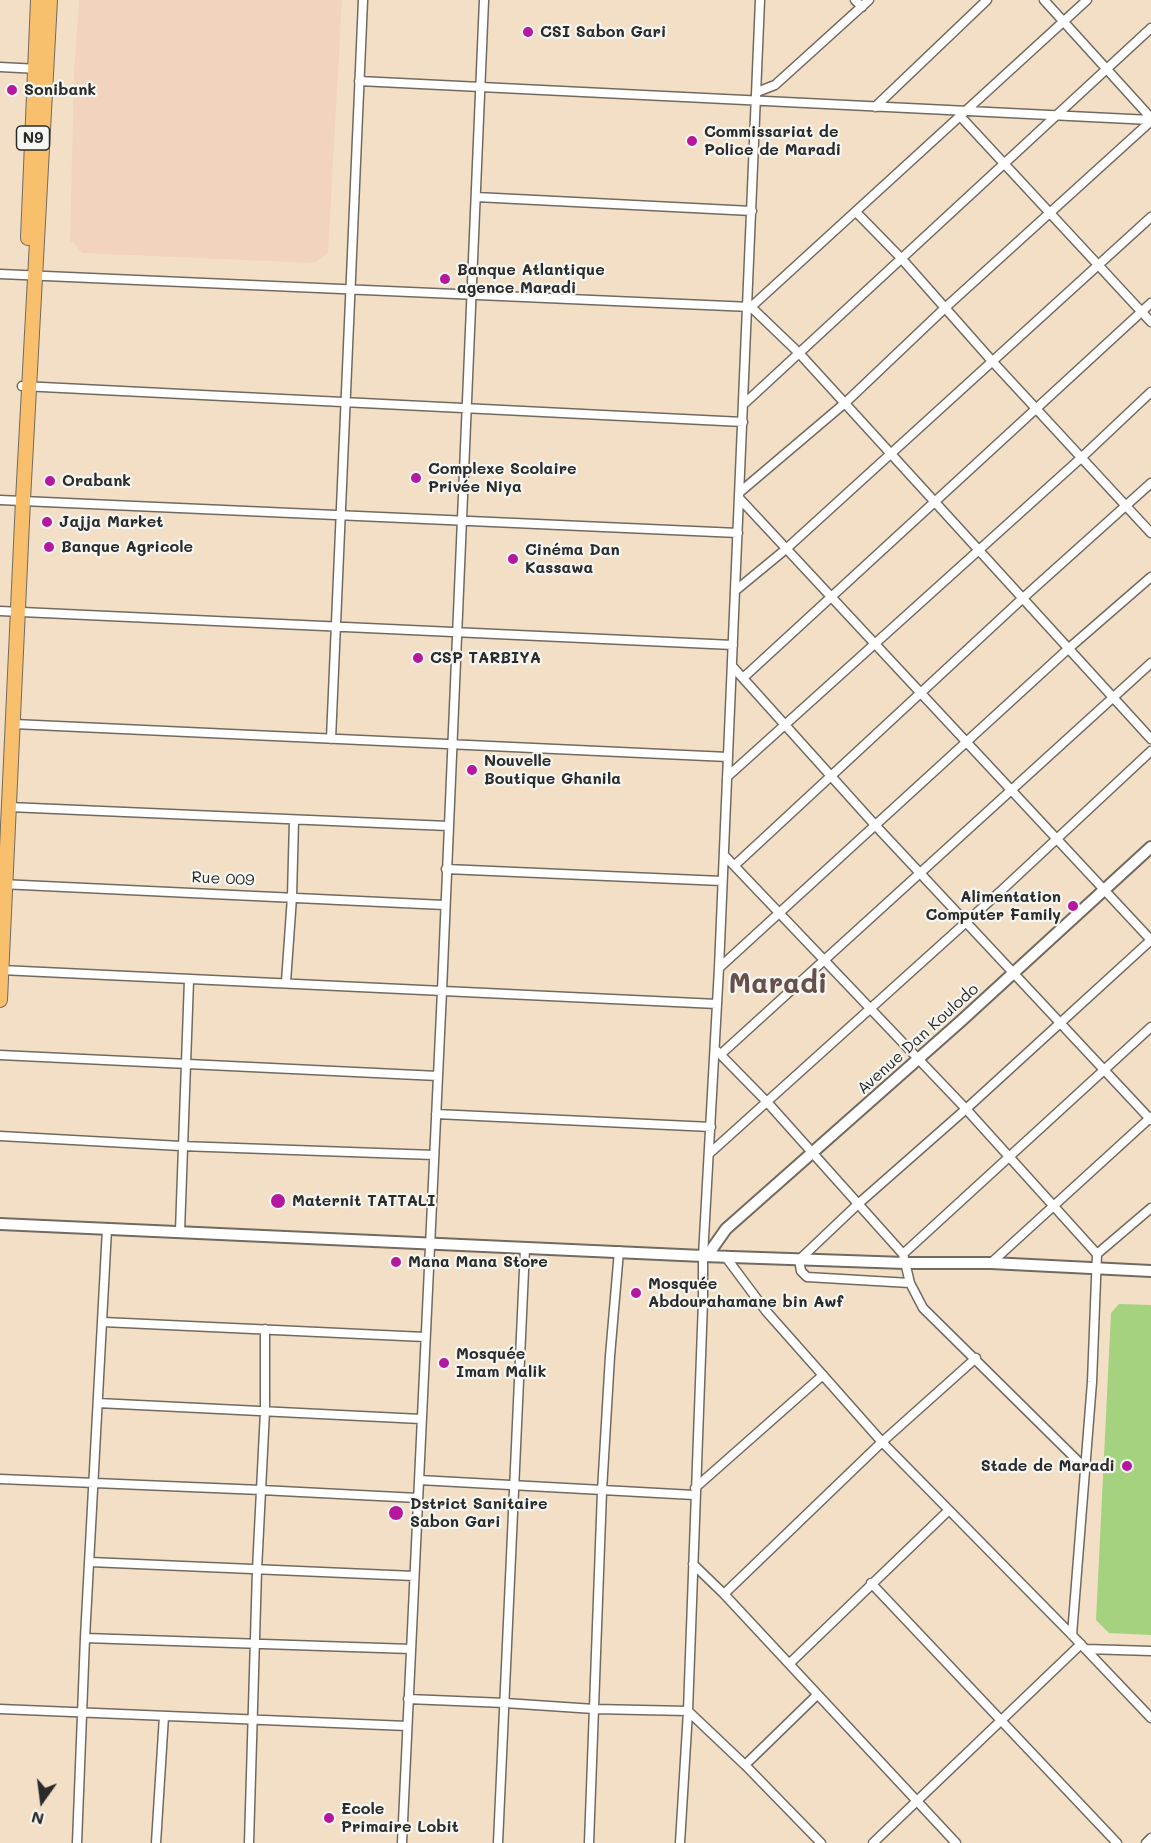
<!DOCTYPE html>
<meta charset="utf-8">
<style>
body{margin:0}
#map{position:relative;width:1151px;height:1843px;overflow:hidden;background:#f3dfc5;font-family:Mali,sans-serif}
canvas{display:block}
.north{position:absolute;left:12px;top:1771px;width:60px;height:60px;-webkit-text-stroke:4px #f6f6f2;paint-order:stroke;rotate:194deg;font-size:16px;font-weight:700;line-height:24px;text-align:center;color:#2b2b2b}
.north::after{content:'';display:block;margin:auto;width:21px;height:27px;background:#2b2b2b;clip-path:polygon(50% 0,100% 100%,50% 72%,0 100%)}
</style>
<div id="map">
<canvas width="1151" height="1843"></canvas>
<div class="north">N</div>
</div>
<script>
const context = document.querySelector('canvas').getContext('2d');
context.lineJoin = 'round';
function paint(path, color) { context.fillStyle = color; context.fill(path, 'evenodd'); }
const toPath = rows => new Path2D(rows.map(r => 'M' + r).join(''));
function strokePath(path, color, width, dash) { context.strokeStyle = color; context.lineWidth = width; context.lineCap = dash ? 'butt' : 'round'; context.setLineDash(dash || []); context.stroke(path); }
function write(font, color, halo, rows, align = 'center') {
  context.font = font + ' Mali,sans-serif'; context.lineWidth = 4.5; context.setLineDash([]); context.textBaseline = 'middle'; context.strokeStyle = halo; context.fillStyle = color; for (const [text, x, y, turn = 0] of rows) {
    context.save(); context.translate(x, y); context.rotate((+turn || 0) * Math.PI / 180); context.textAlign = isNaN(turn) ? turn : align; if (halo) context.strokeText(text, 0, 0); context.fillText(text, 0, 0); context.restore();
  }
}
paint(toPath([
 [79,0,342,0,328,253,315,263,82,253,78,248,70,240,74,73]
]), '#f2d4be');
paint(toPath([
 [1119,1304,1151,1305,1151,1635,1109,1633,1096,1620,1111,1313]
]), '#a4d27f');
const minor = toPath([
 [855,0,862,7],
 [1044,0,1151,118],
 [0,67,39,69],
 [359,81,1151,120],
 [757,92,775,85,869,0],
 [875,107,987,0],
 [960,116,1151,322],
 [476,197,752,211],
 [856,212,901,258,992,361,1151,533],
 [0,274,751,307,1087,0],
 [751,307,799,353,1151,739],
 [22,386,743,422],
 [745,403,1151,28],
 [740,492,845,403,946,307,1151,121],
 [740,499,1151,940],
 [0,500,738,533],
 [735,591,786,549,1151,217],
 [0,611,733,645],
 [732,666,875,825,1151,1120],
 [743,678,1151,303],
 [14,724,728,757],
 [331,739,363,0],
 [727,777,1081,458,1151,392],
 [9,807,448,826],
 [724,855,966,1109,1097,1254,1092,1382,1072,1635],
 [735,865,1023,598,1151,483],
 [446,869,722,881],
 [1,884,444,905],
 [719,968,1068,649,1151,577],
 [1,970,717,1004],
 [286,982,292,897,294,820],
 [717,1051,767,1102,903,1254],
 [721,1054,1151,663],
 [0,1055,438,1076],
 [436,1114,711,1127],
 [0,1136,181,1146,434,1155],
 [710,1153,1003,889,1151,751],
 [180,1231,189,980],
 [1097,1254,1151,1208],
 [725,1256,766,1311,882,1442,1072,1635,1151,1718],
 [991,1263,1151,1117],
 [910,1283,807,1277,801,1271,799,1260,858,1204,966,1109,1151,940],
 [103,1322,425,1337],
 [98,1403,421,1419],
 [1086,1469,923,1308,910,1283,903,1254,1151,1027],
 [0,1479,261,1490,418,1498],
 [419,1480,694,1495],
 [695,1488,823,1375],
 [90,1562,414,1576],
 [693,1564,724,1594,956,1843],
 [871,1583,1117,1843],
 [724,1594,882,1442,976,1358],
 [85,1638,411,1649],
 [1086,1649,1151,1651],
 [789,1664,949,1510],
 [408,1699,505,1703,594,1709,688,1711,745,1765,821,1843],
 [0,1709,407,1726],
 [745,1765,817,1695],
 [77,1843,85,1638,107,1229],
 [156,1843,164,1716],
 [249,1843,257,1570,265,1411,265,1329],
 [402,1843,442,991,484,0],
 [498,1843,525,1248],
 [589,1843,602,1491,610,1356,619,1251],
 [680,1843,688,1711,703,1301,703,1256,719,968,760,0],
 [873,1843,1081,1644],
 [1146,1843,1151,1838]
]);
const tertiary = toPath([
 [0,1224,703,1256,905,1263,991,1263,1151,1271],
 [707,1256,726,1229,961,1021,1151,847]
]);
const trunk = toPath([
 [28,238,38,0],
 [0,1000,23,500,50,0]
]);
strokePath(minor, '#716a61', 11);
strokePath(tertiary, '#716a61', 14);
strokePath(trunk, '#716a61', 16);
strokePath(minor, '#fff', 8);
strokePath(tertiary, '#fff', 10);
strokePath(trunk, '#f8bf6c', 14);
for (const [x, y, r, color] of [
 [528,32,6,"#b5179e"],
 [12,90,6,"#b5179e"],
 [692,141,6,"#b5179e"],
 [445,279,6,"#b5179e"],
 [416,478,6,"#b5179e"],
 [50,481,6,"#b5179e"],
 [47,522,6,"#b5179e"],
 [49,547,6,"#b5179e"],
 [513,559,6,"#b5179e"],
 [418,658,6,"#b5179e"],
 [472,770,6,"#b5179e"],
 [1073,906,6,"#b5179e"],
 [278,1201,8,"#b5179e"],
 [396,1262,6,"#b5179e"],
 [636,1293,6,"#b5179e"],
 [444,1363,6,"#b5179e"],
 [1127,1466,6,"#b5179e"],
 [396,1513,8,"#b5179e"],
 [329,1818,6,"#b5179e"]
]) { const dot = new Path2D(); dot.arc(x, y, r, 0, 2 * Math.PI); context.fillStyle = color; context.fill(dot); strokePath(dot, '#f6f6f2', 2); }
for (const [x, y, w] of [
 [33,138,33]
]) { const box = new Path2D(); box.roundRect(x - w / 2, y - 12, w, 24, 4.5); context.fillStyle = '#f6f6f2'; context.fill(box); strokePath(box, '#2b2b2b', 1.5); }
write('bold 15px', '#2b2b2b', null, [
 ["N9",33,138]
]);
write('bold 16px', '#2b2b2b', '#f6f6f2', [
 ["CSI Sabon Gari",540,32],
 ["Sonibank",24,90],
 ["Commissariat de",704,132],
 ["Police de Maradi",704,150],
 ["Banque Atlantique",457,270],
 ["agence Maradi",457,288],
 ["Complexe Scolaire",428,469],
 ["Privée Niya",428,487],
 ["Orabank",62,481],
 ["Jajja Market",59,522],
 ["Banque Agricole",61,547],
 ["Cinéma Dan",525,550],
 ["Kassawa",525,568],
 ["CSP TARBIYA",430,658],
 ["Nouvelle",484,761],
 ["Boutique Ghanila",484,779],
 ["Alimentation",1061,897,"right"],
 ["Computer Family",1061,915,"right"],
 ["Maternit TATTALI",292,1201],
 ["Mana Mana Store",408,1262],
 ["Mosquée",648,1284],
 ["Abdourahamane bin Awf",648,1302],
 ["Mosquée",456,1354],
 ["Imam Malik",456,1372],
 ["Stade de Maradi",1115,1466,"right"],
 ["Dstrict Sanitaire",410,1504],
 ["Sabon Gari",410,1522],
 ["Ecole",341,1809],
 ["Primaire Lobit",341,1827]
], 'left');
write('16px', '#2b2b2b', '#f6f6f2', [
 ["Rue 009",223,879,3],
 ["Avenue Dan Koulodo",918,1039,-42]
]);
write('bold 28px', '#67504b', '#f6f6f2', [
 ["Maradi",778,984]
]);
</script>
